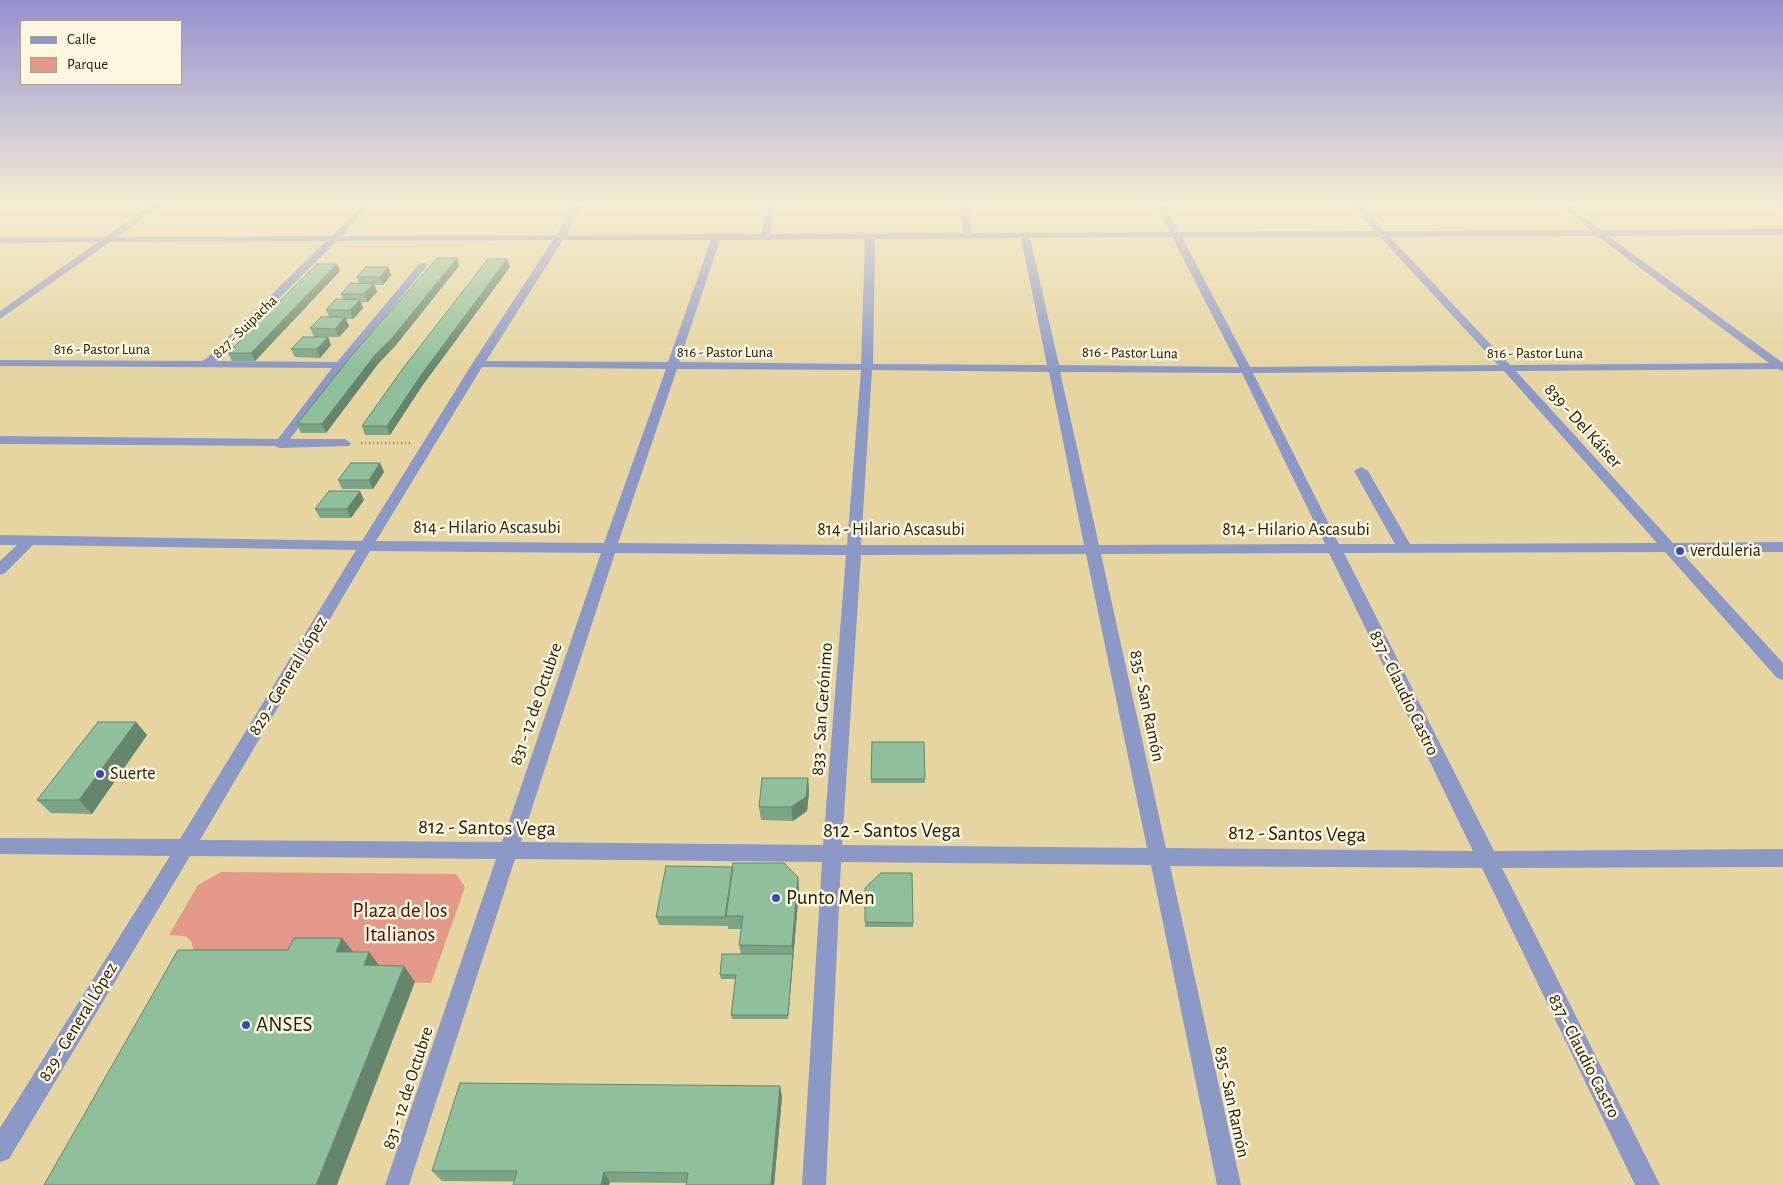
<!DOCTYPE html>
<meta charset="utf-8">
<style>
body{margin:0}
#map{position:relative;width:1783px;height:1185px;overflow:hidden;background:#e6d5a0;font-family:"Alegreya Sans",sans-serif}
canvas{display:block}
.legend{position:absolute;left:20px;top:20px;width:162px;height:65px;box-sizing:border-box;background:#fdf7e2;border:1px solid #a7a18c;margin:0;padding:6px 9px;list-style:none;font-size:15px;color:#27200b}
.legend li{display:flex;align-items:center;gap:10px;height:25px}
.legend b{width:25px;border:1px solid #a7a18c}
</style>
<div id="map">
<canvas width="1783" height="1185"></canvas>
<ul class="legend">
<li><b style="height:6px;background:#8c99c6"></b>Calle</li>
<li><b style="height:14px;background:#e39889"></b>Parque</li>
</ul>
</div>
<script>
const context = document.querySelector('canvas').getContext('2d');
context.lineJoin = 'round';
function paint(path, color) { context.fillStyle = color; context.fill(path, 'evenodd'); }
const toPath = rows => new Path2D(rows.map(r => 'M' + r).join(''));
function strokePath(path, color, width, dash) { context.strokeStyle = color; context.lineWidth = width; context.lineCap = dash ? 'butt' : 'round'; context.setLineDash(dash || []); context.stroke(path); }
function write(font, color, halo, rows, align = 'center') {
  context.font = font + ' "Alegreya Sans",sans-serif'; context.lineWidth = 5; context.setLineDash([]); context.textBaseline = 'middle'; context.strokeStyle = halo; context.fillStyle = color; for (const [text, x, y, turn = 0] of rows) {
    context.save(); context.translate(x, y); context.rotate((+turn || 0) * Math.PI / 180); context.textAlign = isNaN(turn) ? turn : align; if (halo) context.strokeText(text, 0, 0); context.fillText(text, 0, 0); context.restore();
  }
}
paint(toPath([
 [221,872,456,874,465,887,431,983,376,982,191,956,193,948,191,941,185,936,169,935,198,885]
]), '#e39889');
strokePath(toPath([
 [361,443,410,443]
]), '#887c57', 2.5, [1, 3]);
paint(toPath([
 [154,203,163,203,118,237,332,236,365,203,374,203,342,236,557,235,575,203,583,203,566,235,761,234,768,203,776,203,770,234,963,233,960,203,968,203,972,233,1170,232,1155,203,1163,203,1179,232,1375,231,1350,203,1358,203,1385,231,1590,230,1558,203,1567,203,1601,230,1783,229,1783,235,1608,236,1783,363,1783,371,1778,369,1516,371,1673,543,1783,542,1783,552,1681,552,1783,663,1783,680,1777,678,1665,552,1344,553,1494,851,1783,849,1783,867,1502,868,1660,1185,1635,1185,1482,868,1170,866,1241,1185,1217,1185,1151,865,841,862,826,1185,802,1185,822,862,515,859,409,1185,385,1185,496,859,190,856,9,1159,0,1162,0,1128,170,856,0,854,0,838,180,839,356,550,33,545,5,573,0,575,0,561,17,545,0,545,0,535,362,541,472,364,553,240,337,241,216,361,337,362,420,263,426,263,426,267,344,367,290,439,345,439,351,443,349,446,280,448,275,446,0,444,0,436,278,439,332,368,0,366,0,360,201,361,206,359,326,241,110,242,0,319,0,311,98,242,0,243,0,237,105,237,154,203],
 [1597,236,1769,363,1510,365,1390,237,1597,236],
 [1172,237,1239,367,1059,365,1030,238,1172,237],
 [1182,237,1380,237,1498,365,1250,367,1182,237],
 [1021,238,1047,365,873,364,875,239,1021,238],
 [865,239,861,364,679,362,720,240,865,239],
 [563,240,711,240,668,362,486,361,563,240],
 [482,367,666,369,604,543,376,541,482,367],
 [677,369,861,370,847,545,618,543,677,369],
 [872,370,1049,372,1084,545,861,545,872,370],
 [1504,371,1657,543,1410,544,1368,471,1361,467,1354,471,1395,544,1339,544,1253,373,1504,371],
 [1060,372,1242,373,1325,544,1099,545,1060,372],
 [370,551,601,553,502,842,200,840,370,551],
 [615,553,846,555,823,845,521,842,615,553],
 [1329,553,1473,851,1166,848,1101,554,1329,553],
 [1086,554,1147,848,842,845,861,555,1086,554],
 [1771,203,1783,204,1783,210,1772,205,1771,203]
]), '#8c99c6');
paint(toPath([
 [457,258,459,266,396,345,378,364,326,433,301,433,297,424],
 [388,267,391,275,383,285,374,285,377,292,368,302,361,302,363,308,353,319,346,319,349,326,339,337,328,337,331,345,320,358,295,357,291,349,314,337,310,328,329,317,326,310,343,300,341,294,359,283,357,277],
 [510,267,422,386,390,435,365,435,362,426],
 [340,271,255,361,232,361,228,353],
 [380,463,384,472,373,489,342,489,338,480],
 [364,500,351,518,320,518,315,509],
 [136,722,147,735,92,814,51,813,37,800],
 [872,742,925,779,925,783,871,783],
 [808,778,809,792,807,811,793,821,761,820,759,807],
 [798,877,799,890,788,1019,732,1019,731,1015,736,979,721,979,720,975,741,954,739,945,741,929,728,929,728,926,659,925,656,917],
 [865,888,913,923,913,927,865,927],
 [780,1086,782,1097,774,1185,686,1185,686,1183,442,1181,432,1171]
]), '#7ca486');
paint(toPath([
 [457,258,459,266,396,345,378,364,326,433,322,424,375,355],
 [507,259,510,267,422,386,390,435,387,426,419,378],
 [337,264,340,271,255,361,251,353],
 [388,267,391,275,383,285,380,277],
 [374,284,377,292,368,302,364,294],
 [360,300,363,308,353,319,350,310],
 [345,317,349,326,339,337,335,329],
 [328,337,331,345,320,358,317,349],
 [380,463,384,472,373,489,369,480],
 [360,491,364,500,351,518,347,509],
 [136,722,147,735,92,814,79,800],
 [808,778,809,792,807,811,793,821,791,807],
 [798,877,799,890,788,1019,788,1015,793,954,792,946],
 [342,938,355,954,336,952],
 [369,952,382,969,364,965],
 [404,966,415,982,337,1185,316,1185],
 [780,1086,782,1097,774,1185,771,1185],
 [604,1172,610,1182,609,1185,601,1185]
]), '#65866d');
const building = toPath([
 [437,258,457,258,393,337,375,355,322,424,297,424,352,355,437,258],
 [488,259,507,259,419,378,387,426,362,426,404,367,488,259],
 [317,264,337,264,251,353,228,353,317,264],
 [366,267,388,267,380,277,357,277,366,267],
 [351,283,374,284,364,294,341,294,351,283],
 [336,299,360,300,350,310,326,310,336,299],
 [321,317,345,317,335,329,310,328,321,317],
 [303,337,328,337,317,349,291,349,303,337],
 [351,463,380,463,369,480,338,480,351,463],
 [329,491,360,491,347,509,315,509,329,491],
 [98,722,136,722,79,800,37,800,98,722],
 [872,742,924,742,925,779,871,779,872,742],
 [762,778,808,778,806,797,791,807,759,807,762,778],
 [733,863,784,863,798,877,792,946,739,945,743,916,725,916,733,863],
 [666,866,733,867,726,917,656,917,666,866],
 [881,873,912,873,913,923,865,922,865,888,881,873],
 [294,938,342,938,336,952,369,952,364,965,404,966,316,1185,44,1185,178,950,288,950,294,938],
 [722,954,793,954,788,1015,731,1015,736,975,720,975,722,954],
 [460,1083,780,1086,771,1185,686,1185,688,1173,604,1172,601,1185,513,1185,517,1171,432,1171,460,1083]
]);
paint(building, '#90bf9c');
strokePath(building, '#65866d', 1);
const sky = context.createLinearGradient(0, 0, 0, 369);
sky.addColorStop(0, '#9491d0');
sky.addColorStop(0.55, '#f4ecd4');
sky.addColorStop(1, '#f4ecd400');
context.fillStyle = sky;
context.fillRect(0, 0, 1783, 369);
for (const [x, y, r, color] of [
 [1680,551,5,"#3c49bd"],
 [100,774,5,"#3c49bd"],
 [776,898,5,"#3c49bd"],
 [246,1025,5,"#3c49bd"]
]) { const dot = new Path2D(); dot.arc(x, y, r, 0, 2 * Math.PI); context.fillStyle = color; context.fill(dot); strokePath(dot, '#fdf7e2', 2); }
write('15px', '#27200b', '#fdf7e2', [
 ["827 - Suipacha",245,327,-44],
 ["816 - Pastor Luna",102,349],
 ["816 - Pastor Luna",725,352],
 ["816 - Pastor Luna",1130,353,1],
 ["816 - Pastor Luna",1535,353]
]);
write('18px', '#27200b', '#fdf7e2', [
 ["839 - Del Káiser",1583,426,48],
 ["814 - Hilario Ascasubi",487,528],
 ["814 - Hilario Ascasubi",891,530],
 ["814 - Hilario Ascasubi",1296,530],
 ["829 - General López",288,676,-59],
 ["837 - Claudio Castro",1404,693,64],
 ["831 - 12 de Octubre",536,704,-71],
 ["835 - San Ramón",1147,706,78],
 ["833 - San Gerónimo",822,709,-86],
 ["829 - General López",78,1022,-59],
 ["837 - Claudio Castro",1584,1056,63],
 ["831 - 12 de Octubre",408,1088,-72],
 ["835 - San Ramón",1232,1102,78]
]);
write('18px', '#27200b', '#fdf7e2', [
 ["verduleria",1690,551],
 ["Suerte",110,774]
], 'left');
write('21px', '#27200b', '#fdf7e2', [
 ["812 - Santos Vega",487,828,1],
 ["812 - Santos Vega",892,831],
 ["812 - Santos Vega",1297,834,1]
]);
write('21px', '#27200b', '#fdf7e2', [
 ["Punto Men",786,898],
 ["ANSES",256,1025]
], 'left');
write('21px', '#580b01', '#fdf7e2', [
 ["Plaza de los",400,911],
 ["Italianos",400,935]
]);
</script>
